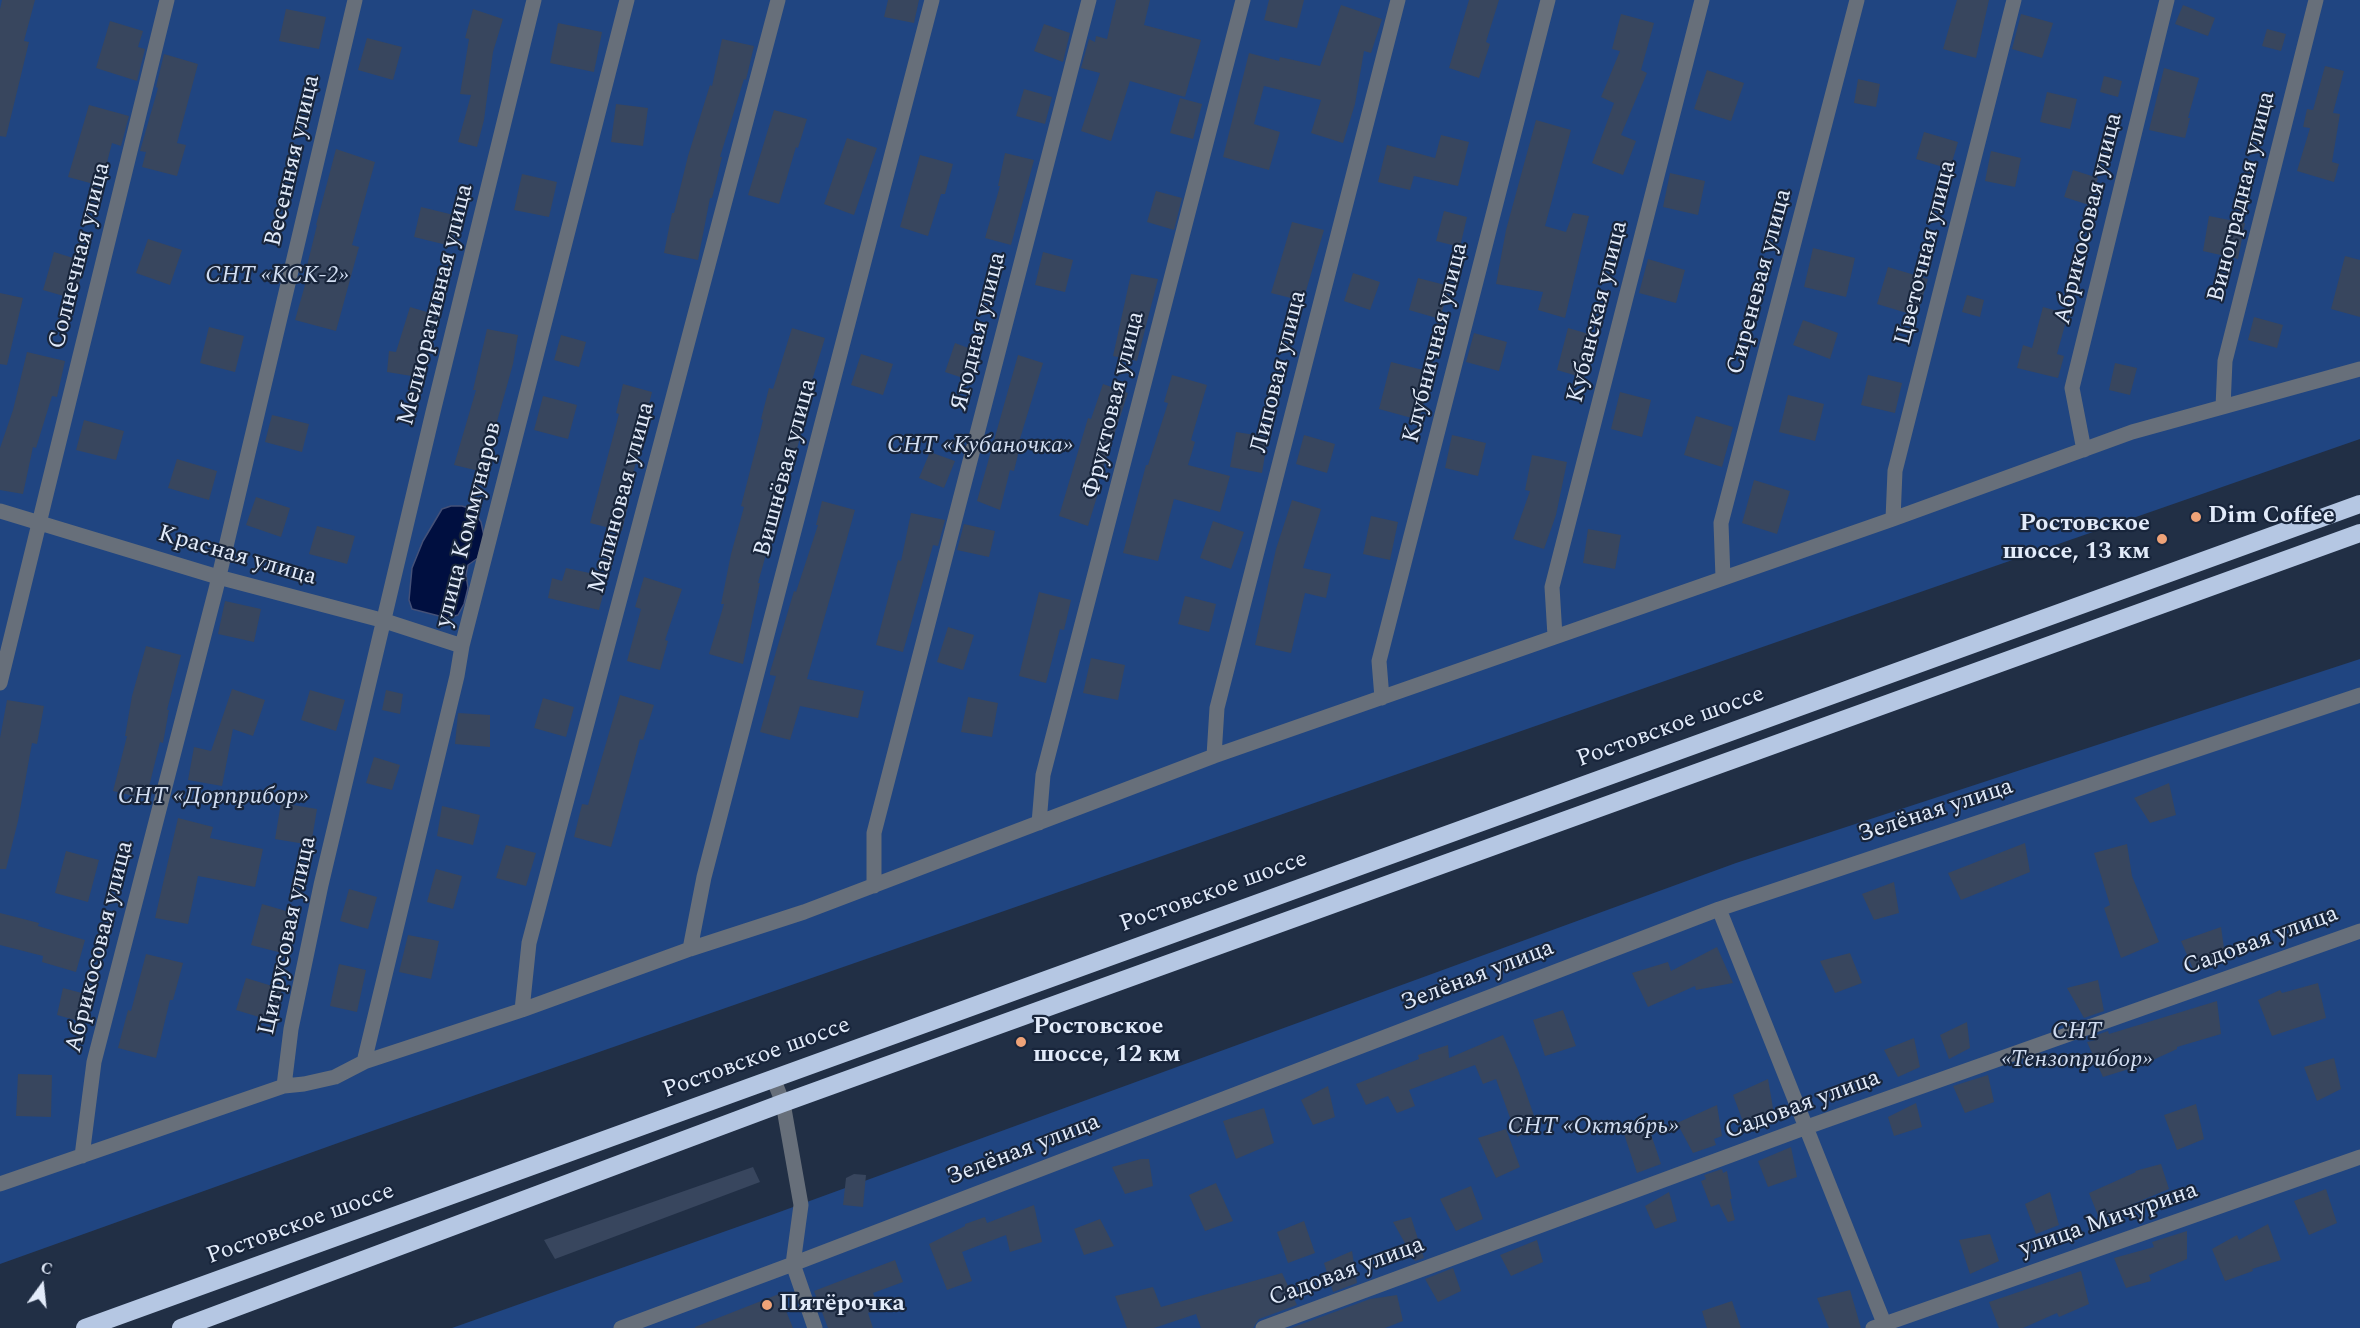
<!DOCTYPE html>
<meta charset="utf-8">
<style>
body{margin:0}
#map{position:relative;width:2360px;height:1328px;overflow:hidden;background:#212f45;font-family:Spectral,serif}
canvas{display:block}
.north{position:absolute;left:12px;top:1256px;width:60px;height:60px;-webkit-text-stroke:4px #18253b;paint-order:stroke;rotate:15deg;font-size:16px;font-weight:700;line-height:24px;text-align:center;color:#e2ebfa}
.north::after{content:'';display:block;margin:auto;width:21px;height:27px;background:#e2ebfa;clip-path:polygon(50% 0,100% 100%,50% 72%,0 100%)}
</style>
<div id="map">
<canvas width="2360" height="1328"></canvas>
<div class="north">С</div>
</div>
<script>
const context = document.querySelector('canvas').getContext('2d');
context.lineJoin = 'round';
function paint(path, color) { context.fillStyle = color; context.fill(path, 'evenodd'); }
const toPath = rows => new Path2D(rows.map(r => 'M' + r).join(''));
function strokePath(path, color, width, dash) { context.strokeStyle = color; context.lineWidth = width; context.lineCap = dash ? 'butt' : 'round'; context.setLineDash(dash || []); context.stroke(path); }
function write(font, color, halo, rows, align = 'center') {
  context.font = font + ' Spectral,serif'; context.lineWidth = 4.5; context.setLineDash([]); context.textBaseline = 'middle'; context.strokeStyle = halo; context.fillStyle = color; for (const [text, x, y, turn = 0] of rows) {
    context.save(); context.translate(x, y); context.rotate((+turn || 0) * Math.PI / 180); context.textAlign = isNaN(turn) ? turn : align; if (halo) context.strokeText(text, 0, 0); context.fillText(text, 0, 0); context.restore();
  }
}
paint(toPath([
 [0,0,2360,0,2360,439,352,1138,0,1264],
 [2360,659,2360,1328,452,1328,774,1214,1736,863]
]), '#204581');
const water = toPath([
 [451,506,462,506,472,509,481,522,484,536,478,558,468,565,466,575,468,588,464,604,458,615,447,618,412,609,409,600,412,568,423,541,442,509,451,506]
]);
paint(water, '#000f40');
strokePath(water, '#445178', 1.5);
paint(toPath([
 [2,0,35,0,24,41,29,42,6,137,0,136,0,9],
 [888,0,919,0,914,23,884,17],
 [1116,0,1150,0,1144,25,1201,40,1185,97,1130,81,1111,141,1081,131,1100,73,1081,68,1089,39,1095,42,1096,36,1107,39],
 [1269,0,1304,0,1297,28,1264,20],
 [1469,0,1499,0,1486,42,1490,44,1479,78,1449,68],
 [1957,0,1989,0,1976,58,1943,49],
 [1341,5,1382,19,1371,53,1364,51,1355,104,1343,143,1311,133,1321,100,1264,86,1254,124,1280,132,1269,170,1223,157,1249,53,1279,61,1280,57,1320,66],
 [2183,5,2215,18,2208,36,2175,24],
 [286,9,326,17,319,49,279,41],
 [473,9,503,19,493,52,484,120,477,147,458,142,471,95,460,94,469,39,465,38],
 [1621,14,1654,23,1641,70,1647,73,1621,135,1636,141,1623,175,1592,163,1614,103,1601,97,1620,51,1612,49],
 [2021,14,2053,23,2042,58,2012,49],
 [110,21,143,31,138,47,145,49,137,81,96,68],
 [558,23,602,32,594,72,550,63],
 [1044,24,1070,33,1063,62,1034,51],
 [2267,29,2286,34,2281,51,2262,46],
 [367,38,402,47,393,80,358,70],
 [722,39,754,46,746,80,744,79,720,157,722,157,712,198,710,198,698,260,664,253,672,213,674,213,688,156,710,85,712,86],
 [164,54,198,64,177,143,186,145,177,176,142,167,146,152,140,151,158,88,156,87],
 [2325,66,2344,71,2333,113,2340,114,2332,162,2339,164,2334,182,2297,171,2310,128,2303,127,2307,109,2313,110],
 [2164,68,2199,78,2188,118,2190,118,2185,138,2149,130],
 [1707,70,1744,83,1731,121,1694,109],
 [2104,76,2122,81,2118,97,2100,92],
 [1858,79,1880,84,1876,107,1854,103],
 [1024,89,1052,97,1045,124,1016,116],
 [2047,92,2077,99,2070,129,2040,122],
 [1180,98,1202,104,1193,139,1170,133],
 [616,104,648,108,643,146,611,142],
 [89,105,129,116,121,146,112,143,101,186,68,177],
 [774,110,807,119,798,148,796,147,779,204,748,195],
 [1536,120,1571,130,1545,226,1566,232,1573,213,1589,216,1565,318,1538,310,1543,292,1496,284,1506,230],
 [1924,132,1958,142,1950,169,1916,159],
 [1441,135,1469,142,1458,186,1414,176,1410,190,1378,182,1387,145,1435,158],
 [847,138,877,148,854,215,824,204],
 [336,149,375,162,352,245,359,247,336,331,295,320,309,271,306,270,317,225,316,225],
 [1991,151,2021,158,2015,187,1985,181],
 [1005,153,1034,160,1011,245,985,238,1000,186,998,186],
 [920,155,953,164,945,194,941,194,928,236,900,227],
 [2073,170,2098,178,2089,205,2064,197],
 [1670,173,1705,181,1698,215,1663,207],
 [522,174,557,182,549,217,514,210],
 [1156,191,1182,198,1174,230,1147,222],
 [421,207,458,216,451,246,414,237],
 [1444,211,1467,217,1460,247,1436,241],
 [2209,216,2245,223,2238,259,2203,251],
 [1292,222,1324,230,1303,301,1271,293],
 [148,239,182,250,170,285,136,273],
 [1813,248,1855,258,1846,297,1804,287],
 [54,252,86,262,74,299,43,290],
 [1043,252,1073,260,1065,292,1035,285],
 [2345,256,2360,260,2360,317,2331,309],
 [1648,259,1685,270,1676,303,1639,293],
 [1888,267,1928,279,1917,316,1877,304],
 [1353,273,1380,282,1370,310,1344,301],
 [1131,274,1158,279,1137,361,1113,356],
 [1418,278,1449,286,1440,319,1409,310],
 [0,293,23,298,7,365,0,364],
 [1967,295,1984,300,1980,317,1962,312],
 [410,307,437,315,429,343,424,378,387,372,389,351,396,352],
 [2043,307,2068,314,2057,354,2064,356,2058,378,2017,368,2023,345,2032,348],
 [2254,317,2283,325,2277,348,2248,340],
 [1803,320,1838,333,1830,359,1793,345],
 [209,327,244,336,235,372,200,363],
 [792,328,825,338,807,397,810,398,780,516,777,515,758,583,760,583,743,664,709,654,724,604,721,604,731,554,744,507,741,506,763,420,761,419,769,388,773,389],
 [1568,328,1596,336,1584,378,1557,370],
 [487,329,518,335,513,364,483,472,454,465,476,390,473,390],
 [1474,333,1507,342,1499,371,1466,362],
 [561,335,586,342,579,367,554,360],
 [955,343,979,352,969,380,945,372],
 [27,352,65,361,57,397,52,396,36,448,33,447,23,494,0,490,0,448,13,410],
 [861,354,893,364,883,395,851,385],
 [1018,355,1043,363,1019,442,1021,442,1014,471,1010,470,1000,510,977,501],
 [1391,362,1431,372,1419,420,1379,409],
 [2115,363,2137,368,2130,395,2109,390],
 [1172,375,1207,385,1191,440,1195,442,1188,465,1230,476,1220,512,1174,499,1158,561,1123,553,1146,465,1148,465,1168,403,1164,402],
 [1868,375,1902,383,1895,413,1861,405],
 [623,384,652,392,637,451,639,451,627,496,630,497,622,531,590,523,619,414,616,413],
 [1103,384,1128,393,1096,489,1099,490,1088,526,1059,516,1088,418,1091,419],
 [1620,392,1651,400,1642,437,1611,429],
 [1788,395,1824,404,1815,441,1779,432],
 [543,396,577,405,568,439,534,430],
 [272,415,309,424,302,452,265,442],
 [1696,416,1733,427,1722,467,1684,455],
 [84,420,124,431,116,460,76,450],
 [1236,432,1268,437,1262,473,1230,467],
 [1304,435,1335,444,1327,473,1296,464],
 [1452,435,1486,443,1478,476,1445,468],
 [930,452,955,461,944,488,919,478],
 [1532,455,1567,462,1556,515,1544,549,1513,539,1530,491,1525,490],
 [177,459,217,471,209,500,168,488],
 [1754,480,1790,491,1777,534,1742,523],
 [256,497,290,508,281,537,246,525],
 [1292,500,1321,509,1303,568,1331,574,1326,598,1305,593,1291,653,1255,645,1276,549],
 [822,501,855,510,807,679,864,691,858,718,800,706,790,740,760,732,776,676,770,675,770,672,794,591,796,592,818,525,816,525],
 [911,513,945,520,938,546,933,545,903,652,876,645,898,560,901,561],
 [1371,516,1398,522,1390,560,1363,554],
 [1213,521,1244,532,1231,569,1200,558],
 [964,524,995,531,989,557,957,550],
 [317,526,355,536,347,564,309,554],
 [1588,529,1621,535,1615,569,1583,563],
 [566,568,599,575,596,589,604,591,599,610,548,598,552,578,562,581],
 [644,577,682,589,665,640,668,641,660,670,627,661,641,609,635,607],
 [1039,592,1071,600,1064,630,1060,629,1046,683,1019,676],
 [1185,596,1216,604,1209,632,1178,624],
 [225,601,261,609,254,642,218,634],
 [948,627,974,635,963,670,937,662],
 [146,646,181,655,167,710,169,710,163,743,160,742,146,799,113,791,127,736,125,736,132,696],
 [1091,658,1125,665,1118,700,1083,693],
 [232,689,265,700,253,736,233,729,222,786,188,780,194,747,211,751],
 [310,690,345,700,336,731,301,720],
 [386,690,403,694,400,714,382,710],
 [620,695,654,705,643,740,640,739,611,847,574,837,582,804,588,805],
 [968,697,998,703,992,737,961,732],
 [543,698,574,707,566,737,534,728],
 [7,700,44,706,37,744,32,743,18,821,6,869,0,869,0,738],
 [458,713,490,715,490,747,455,744],
 [374,757,400,765,392,790,366,783],
 [2169,783,2176,815,2150,823,2134,798],
 [281,803,317,809,311,845,275,839],
 [442,806,480,815,473,845,437,836],
 [178,818,213,827,210,838,263,849,255,887,198,876,188,924,155,918],
 [2025,843,2030,872,1961,900,1948,873],
 [2127,844,2132,876,2159,942,2121,958,2104,908,2110,905,2094,853],
 [506,845,536,853,526,886,496,878],
 [66,851,99,860,88,902,55,893],
 [436,869,462,876,453,909,427,902],
 [1894,882,1899,913,1874,920,1862,894],
 [349,889,377,897,368,929,340,921],
 [262,904,293,913,282,953,251,945],
 [0,913,39,923,38,926,85,940,76,972,42,962,43,956,0,945],
 [2221,927,2226,962,2194,971,2181,941],
 [408,935,439,941,431,979,399,972],
 [1717,947,1733,983,1696,990,1695,986,1648,1007,1632,973,1668,962,1671,971],
 [1850,953,1862,983,1835,993,1820,961],
 [146,954,183,963,173,1000,170,1000,156,1058,118,1048,128,1010,131,1011],
 [339,964,366,970,357,1012,330,1006],
 [246,978,282,989,272,1021,236,1010],
 [2098,980,2104,1011,2084,1018,2067,988],
 [2318,983,2326,1018,2272,1036,2258,1000,2280,990,2282,993],
 [63,988,93,996,86,1023,57,1015],
 [2217,1001,2221,1034,2177,1047,2177,1049,2142,1065,2103,1077,2087,1042,2096,1040,2094,1036,2108,1031,2109,1034],
 [1563,1010,1576,1046,1545,1056,1533,1020],
 [1967,1022,1970,1048,1949,1059,1940,1035],
 [1503,1035,1518,1070,1538,1127,1517,1137,1496,1079,1483,1084,1475,1065,1409,1090,1415,1106,1397,1113,1388,1096,1366,1105,1356,1084,1419,1059,1418,1055,1448,1045,1449,1058],
 [1914,1038,1920,1067,1898,1077,1884,1050],
 [2334,1058,2341,1089,2317,1101,2304,1067],
 [18,1074,52,1075,51,1117,16,1116],
 [1988,1075,1994,1102,1965,1113,1953,1086],
 [1768,1079,1774,1114,1745,1127,1733,1095],
 [1328,1086,1335,1117,1313,1125,1301,1100],
 [1916,1103,1922,1127,1894,1136,1888,1117],
 [2196,1104,2204,1139,2177,1150,2164,1115],
 [1717,1105,1722,1136,1714,1139,1716,1145,1693,1153,1677,1123],
 [1264,1108,1274,1143,1236,1159,1223,1121],
 [1649,1128,1661,1164,1637,1173,1624,1134],
 [1506,1129,1520,1167,1496,1178,1478,1138],
 [1791,1147,1797,1177,1768,1187,1758,1161],
 [1141,1159,1149,1159,1153,1186,1125,1194,1112,1167],
 [2161,1164,2169,1189,2099,1218,2089,1193,2136,1172,2135,1171],
 [753,1167,760,1182,555,1259,544,1240],
 [1722,1169,1723,1173,1727,1171,1732,1199,1730,1199,1735,1220,1728,1222,1719,1204,1711,1207,1701,1181,1706,1179,1704,1175],
 [854,1174,866,1175,863,1207,843,1205,846,1178],
 [1216,1183,1233,1221,1205,1231,1189,1195],
 [1471,1186,1483,1219,1456,1231,1440,1199],
 [2326,1189,2337,1223,2309,1235,2294,1201],
 [1669,1192,1677,1221,1655,1229,1645,1206],
 [2050,1192,2059,1225,2036,1234,2025,1204],
 [1034,1205,1042,1242,1010,1252,1006,1235,962,1252,972,1281,947,1290,929,1244,965,1226,965,1224,985,1217,987,1223],
 [1411,1217,1424,1258,1415,1261,1393,1222],
 [1100,1219,1114,1246,1084,1255,1074,1229],
 [1304,1221,1315,1253,1288,1263,1277,1232],
 [2268,1224,2281,1260,2252,1269,2253,1271,2225,1281,2212,1249,2237,1235,2239,1240],
 [2187,1231,2187,1259,2149,1275,2151,1281,2126,1288,2114,1258,2154,1247,2152,1242],
 [1990,1234,1999,1261,1970,1274,1959,1240],
 [1537,1240,1543,1262,1511,1276,1500,1255],
 [1352,1251,1357,1283,1333,1292,1324,1263],
 [895,1260,903,1282,873,1293,879,1309,868,1313,873,1328,828,1328,814,1291],
 [1453,1268,1461,1291,1438,1302,1425,1279],
 [2081,1271,2089,1304,2059,1317,2057,1313,2023,1328,1999,1328,1989,1302],
 [1282,1273,1297,1305,1259,1319,1253,1328,1201,1328,1196,1314,1154,1328,1127,1328,1115,1296,1153,1287,1161,1307],
 [1850,1290,1861,1328,1829,1328,1817,1298],
 [779,1294,793,1328,695,1328,695,1327],
 [1397,1295,1403,1321,1385,1328,1291,1328,1370,1299],
 [1732,1301,1741,1328,1707,1328,1702,1311]
]), '#38465e');
strokePath(toPath([
 [2223,407,2225,361,2316,0],
 [2084,450,2072,388,2167,0],
 [0,511,218,577,385,621,462,646],
 [1893,519,1895,471,2014,0],
 [1723,578,1721,523,1857,0],
 [1555,636,1552,587,1702,0],
 [0,683,167,0],
 [1382,698,1379,661,1548,0],
 [1214,756,1217,708,1398,0],
 [1039,823,1043,775,1243,0],
 [874,886,874,833,1089,0],
 [1719,909,1886,1328],
 [690,949,704,877,932,0],
 [522,1010,529,943,778,0],
 [364,1062,457,676,462,646,627,0],
 [773,1078,783,1103,801,1205,793,1264,815,1328],
 [284,1086,291,1029,321,885,433,412,534,0],
 [82,1156,94,1062,216,589,355,0],
 [0,1184,284,1086,304,1084,335,1077,364,1062,522,1010,690,949,804,912,1214,756,1893,519,2132,432,2360,369],
 [621,1328,793,1264,1719,909,2360,695],
 [1263,1328,1807,1127,2360,931],
 [1873,1328,2360,1157]
]), '#676f7a', 15);
strokePath(toPath([
 [85,1328,2360,504],
 [181,1328,783,1103,2360,533]
]), '#b5c7e3', 18);
for (const [x, y, r, color] of [
 [2196,517,6,"#efa378"],
 [2162,539,6,"#efa378"],
 [1021,1042,6,"#efa378"],
 [767,1305,6,"#efa378"]
]) { const dot = new Path2D(); dot.arc(x, y, r, 0, 2 * Math.PI); context.fillStyle = color; context.fill(dot); strokePath(dot, '#18253b', 2); }
write('24px', '#e2ebfa', '#18253b', [
 ["Весенняя улица",294,161,-77],
 ["Виноградная улица",2243,197,-76],
 ["Абрикосовая улица",2090,219,-76],
 ["Цветочная улица",1927,253,-76],
 ["Солнечная улица",81,256,-76],
 ["Сиреневая улица",1761,282,-75],
 ["Мелиоративная улица",437,305,-76],
 ["Кубанская улица",1599,312,-76],
 ["Ягодная улица",980,332,-76],
 ["Клубничная улица",1437,343,-76],
 ["Липовая улица",1280,372,-76],
 ["Фруктовая улица",1115,405,-76],
 ["Вишнёвая улица",787,468,-75],
 ["Малиновая улица",623,498,-75],
 ["улица Коммунаров",470,525,-76],
 ["Красная улица",237,557,16],
 ["Ростовское шоссе",1671,728,-20],
 ["Зелёная улица",1936,812,-18],
 ["Ростовское шоссе",1214,893,-20],
 ["Цитрусовая улица",289,936,-78],
 ["Садовая улица",2261,942,-20],
 ["Абрикосовая улица",101,947,-76],
 ["Зелёная улица",1478,977,-21],
 ["Ростовское шоссе",757,1059,-20],
 ["Садовая улица",1803,1106,-20],
 ["Зелёная улица",1024,1151,-21],
 ["улица Мичурина",2109,1221,-19],
 ["Ростовское шоссе",301,1225,-20],
 ["Садовая улица",1347,1273,-20]
]);
write('italic 24px', '#d1ddf1', '#18253b', [
 ["СНТ «КСК-2»",277,277],
 ["СНТ «Кубаночка»",980,447],
 ["СНТ «Дорприбор»",213,798],
 ["СНТ",2077,1033],
 ["«Тензоприбор»",2077,1061],
 ["СНТ «Октябрь»",1593,1128]
]);
write('bold 24px', '#e2ebfa', '#18253b', [
 ["Dim Coffee",2208,517],
 ["Ростовское",2150,525,"right"],
 ["шоссе, 13 км",2150,553,"right"],
 ["Ростовское",1033,1028],
 ["шоссе, 12 км",1033,1056],
 ["Пятёрочка",779,1305]
], 'left');
</script>
